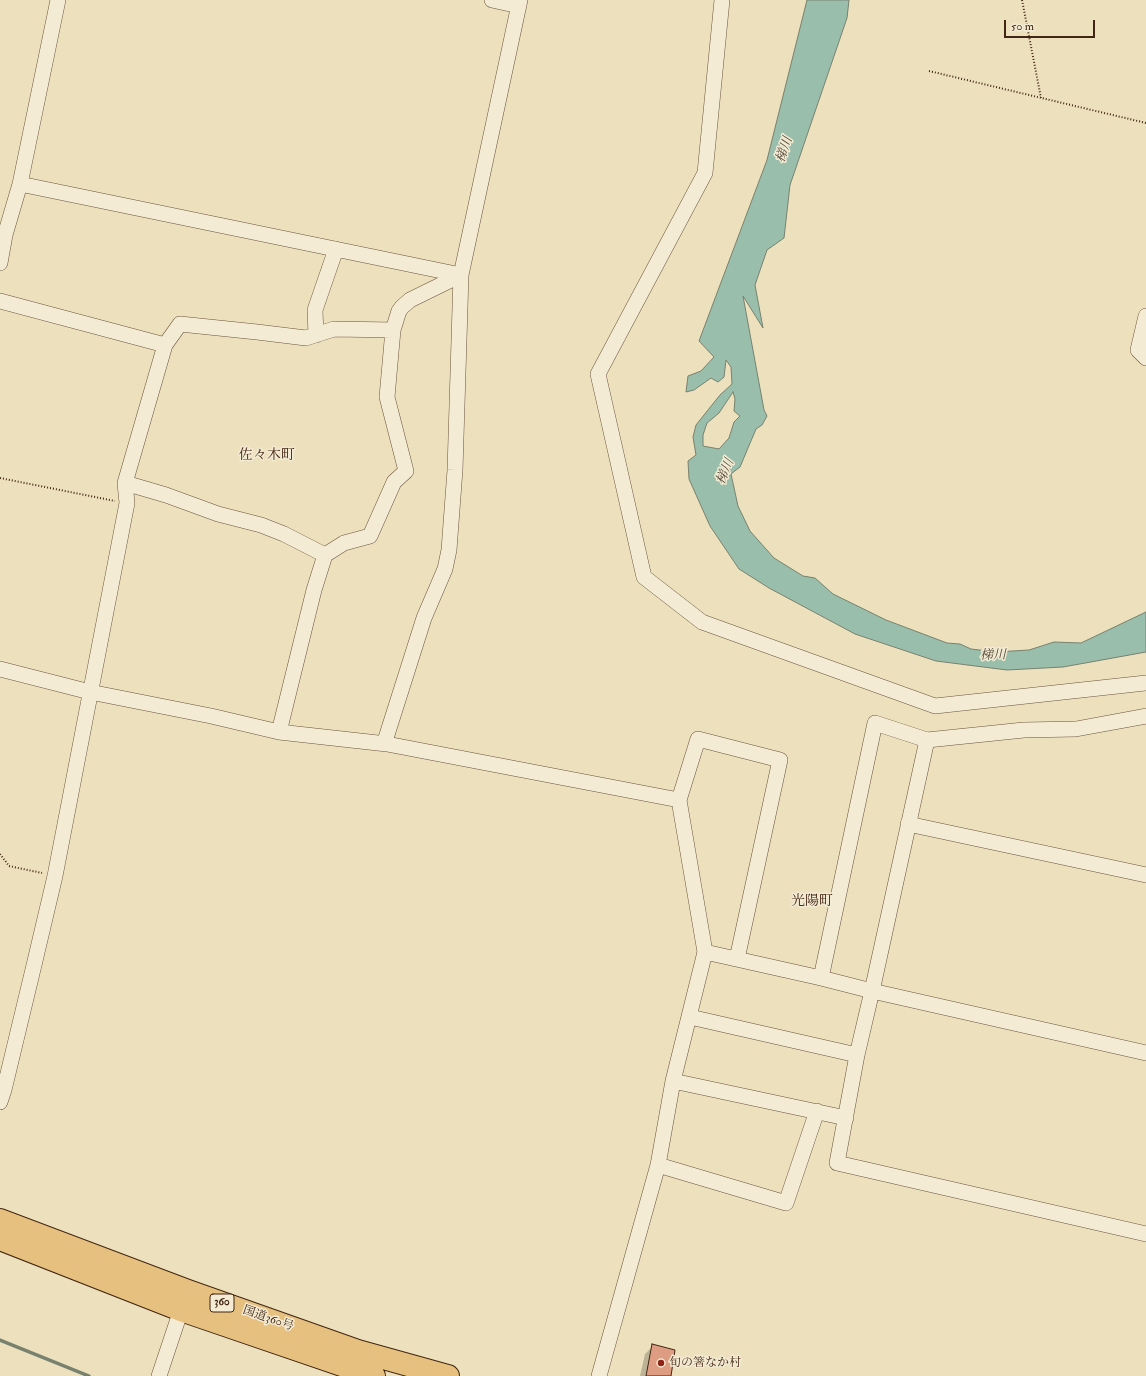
<!DOCTYPE html>
<meta charset="utf-8">
<style>
body{margin:0}
#map{position:relative;width:1146px;height:1376px;overflow:hidden;background:#ece0bd;font-family:"IM FELL Double Pica",serif}
canvas{display:block}
.scale{position:absolute;left:1004px;top:20px;width:91px;height:18px;box-sizing:border-box;border:2px solid #422512;border-top:0;padding-left:5px;font-size:12px;line-height:14px;white-space:nowrap;color:#422512;-webkit-text-stroke:3px #f3ebd4;paint-order:stroke}
</style>
<div id="map">
<canvas width="1146" height="1376"></canvas>
<div class="scale">50 m</div>
</div>
<script>
const context = document.querySelector('canvas').getContext('2d');
context.lineJoin = 'round';
function paint(path, color) { context.fillStyle = color; context.fill(path, 'evenodd'); }
const toPath = rows => new Path2D(rows.map(r => 'M' + r).join(''));
function strokePath(path, color, width, dash) { context.strokeStyle = color; context.lineWidth = width; context.lineCap = dash ? 'butt' : 'round'; context.setLineDash(dash || []); context.stroke(path); }
function write(font, color, halo, rows, align = 'center') {
  context.font = font + ' "IM FELL Double Pica","Noto Serif JP",serif'; context.lineWidth = 3; context.setLineDash([]); context.textBaseline = 'middle'; context.strokeStyle = halo; context.fillStyle = color; for (const [text, x, y, turn = 0] of rows) {
    context.save(); context.translate(x, y); context.rotate((+turn || 0) * Math.PI / 180); context.textAlign = isNaN(turn) ? turn : align; if (halo) context.strokeText(text, 0, 0); context.fillText(text, 0, 0); context.restore();
  }
}
const water = toPath([
 [807,0,849,0,847,18,790,185,784,238,767,250,755,285,763,328,743,296,764,410,767,416,762,425,756,429,740,467,731,474,738,506,750,531,774,558,803,576,815,578,833,594,886,620,947,643,960,644,971,649,996,652,1029,650,1054,642,1081,643,1146,612,1146,652,1063,667,1007,670,936,661,855,634,769,588,739,569,710,526,689,479,688,461,696,455,693,437,696,425,720,395,732,384,731,367,726,360,724,377,718,382,711,378,694,390,686,392,688,376,701,371,714,357,699,341,767,160,807,0],
 [733,392,735,399,734,411,740,416,734,422,729,438,719,449,703,446,703,435,707,423,719,413,733,392]
]);
paint(water, '#9abeac');
strokePath(water, '#77816e', 1);
paint(toPath([
 [653,1346,670,1376,640,1376,645,1354]
]), '#0003');
strokePath(toPath([
 [0,1340,89,1376]
]), '#77816e', 3.5);
const building = toPath([
 [652,1344,675,1350,671,1376,646,1376,652,1344]
]);
paint(building, '#de9c82');
strokePath(building, '#422512', 1);
const minor = toPath([
 [492,0,519,6],
 [722,0,705,173,598,374,644,577,702,622,935,706,1146,683],
 [20,184,461,275],
 [0,263,5,235,20,184,58,0],
 [0,301,165,345],
 [1146,316,1138,350,1146,358],
 [316,335,315,310,336,249],
 [125,483,166,495,218,514,261,525,284,534,325,555],
 [0,669,90,692,211,716,279,732,387,744,679,800],
 [279,732,314,590,325,555,344,543,370,536,394,482,406,471,387,397,393,330,399,311,402,307,410,300,461,275],
 [927,740,872,991,857,1055,837,1163,1146,1234],
 [387,744,386,738,424,618,445,569,449,550,455,470,461,275,520,0],
 [908,824,1146,875],
 [705,952,821,978,872,991,1146,1053],
 [821,978,875,723,927,740,1024,730,1076,729,1146,716],
 [690,1017,857,1055],
 [673,1081,846,1118],
 [0,1102,4,1090,35,961,55,876,127,503,125,483,165,345,180,324,257,332,306,338,334,329,393,330],
 [658,1165,786,1203,817,1111],
 [159,1376,184,1301],
 [599,1376,658,1165,673,1081,705,952,679,800,698,739,780,760,737,959]
]);
const highway = toPath([
 [0,1220,188,1291,358,1351,448,1376],
 [0,1239,181,1310,374,1376]
]);
strokePath(minor, '#6c543d', 16);
strokePath(highway, '#422512', 24);
strokePath(toPath([
 [1022,0,1041,98],
 [929,71,1146,123],
 [0,478,115,501],
 [0,854,9,866,42,873]
]), '#422512', 2, [1, 2]);
strokePath(minor, '#f3ebd4', 15);
strokePath(highway, '#e6c07e', 22);
for (const [x, y, r, color] of [
 [661,1363,4,"#8f2418"]
]) { const dot = new Path2D(); dot.arc(x, y, r, 0, 2 * Math.PI); context.fillStyle = color; context.fill(dot); strokePath(dot, '#f3ebd4', 1.5); }
for (const [x, y, w] of [
 [222,1303,24]
]) { const box = new Path2D(); box.roundRect(x - w / 2, y - 9, w, 18, 3); context.fillStyle = '#f3ebd4'; context.fill(box); strokePath(box, '#422512', 1); }
write('bold 11px', '#422512', null, [
 ["360",222,1303]
]);
write('12px', '#422512', '#f3ebd4', [
 ["国道360号",268,1319,19]
]);
write('12px', '#422512', '#f3ebd4', [
 ["旬の箸なか村",669,1363]
], 'left');
write('italic 13px', '#584b38', '#f3ebd4', [
 ["梯川",785,150,-71],
 ["梯川",726,472,-67],
 ["梯川",993,656,-1]
]);
write('14px', '#422512', '#f3ebd4', [
 ["佐々木町",267,456],
 ["光陽町",812,902]
]);
</script>
